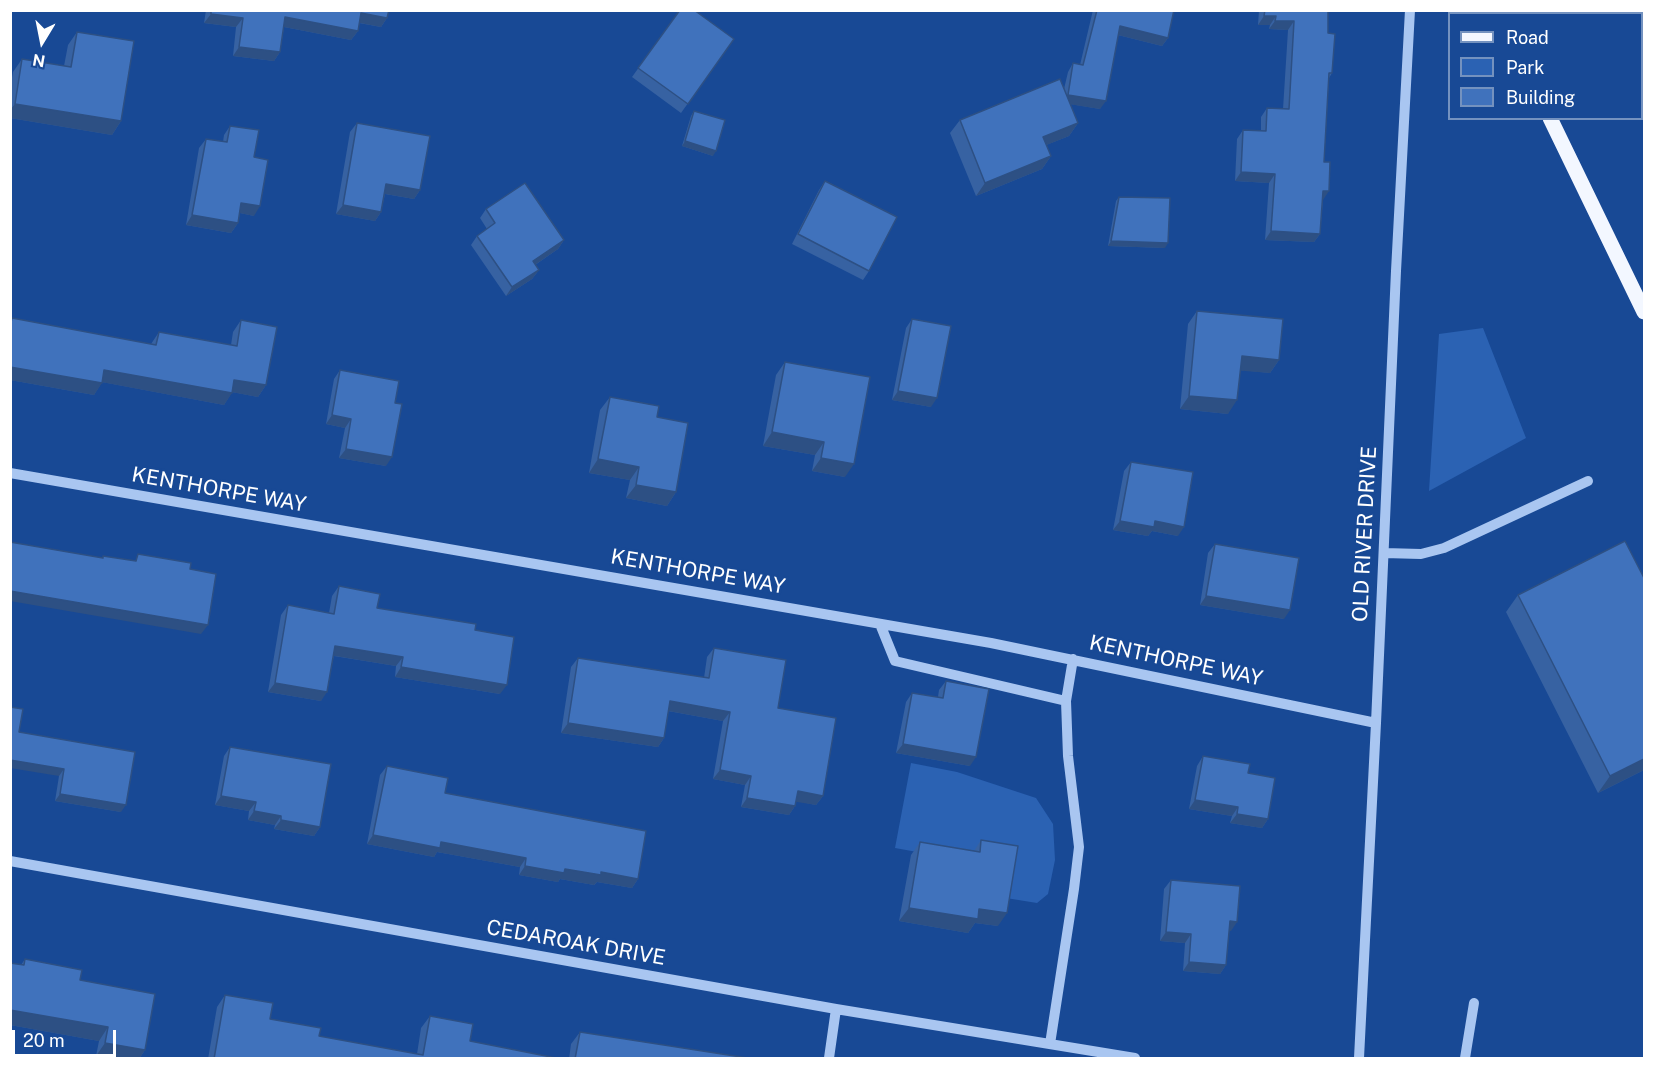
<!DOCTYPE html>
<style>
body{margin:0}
#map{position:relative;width:1655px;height:1069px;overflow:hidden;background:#184995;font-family:"Public Sans",sans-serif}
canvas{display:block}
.frame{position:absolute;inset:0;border:12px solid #fff;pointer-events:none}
.legend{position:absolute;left:1448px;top:12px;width:195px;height:108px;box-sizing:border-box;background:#184995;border:2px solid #7492bf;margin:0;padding:8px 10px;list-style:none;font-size:18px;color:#fff}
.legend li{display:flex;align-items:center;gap:12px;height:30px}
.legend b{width:30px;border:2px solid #7492bf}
.north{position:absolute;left:12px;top:12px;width:60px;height:60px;-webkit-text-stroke:4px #184995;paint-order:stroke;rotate:190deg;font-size:16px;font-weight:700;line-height:24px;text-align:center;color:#fff}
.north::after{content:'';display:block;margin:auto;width:21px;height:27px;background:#fff;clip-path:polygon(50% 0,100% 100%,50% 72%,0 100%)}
.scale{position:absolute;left:12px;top:1030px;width:104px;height:27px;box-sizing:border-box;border:3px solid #fff;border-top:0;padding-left:8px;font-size:18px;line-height:21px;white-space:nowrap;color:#fff;-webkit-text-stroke:4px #184995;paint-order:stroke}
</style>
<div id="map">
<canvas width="1655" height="1069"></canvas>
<div class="frame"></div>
<ul class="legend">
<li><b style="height:8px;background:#f3f7ff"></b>Road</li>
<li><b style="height:16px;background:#2b62b3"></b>Park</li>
<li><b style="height:16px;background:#4072bc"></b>Building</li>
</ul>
<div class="north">N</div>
<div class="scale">20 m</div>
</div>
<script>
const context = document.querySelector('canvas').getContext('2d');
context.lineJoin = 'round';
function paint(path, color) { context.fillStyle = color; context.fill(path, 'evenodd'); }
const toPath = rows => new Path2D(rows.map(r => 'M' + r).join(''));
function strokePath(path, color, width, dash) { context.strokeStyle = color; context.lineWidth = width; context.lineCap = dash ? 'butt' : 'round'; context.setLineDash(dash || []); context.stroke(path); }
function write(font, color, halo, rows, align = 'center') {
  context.font = font + ' "Public Sans",sans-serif'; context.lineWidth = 5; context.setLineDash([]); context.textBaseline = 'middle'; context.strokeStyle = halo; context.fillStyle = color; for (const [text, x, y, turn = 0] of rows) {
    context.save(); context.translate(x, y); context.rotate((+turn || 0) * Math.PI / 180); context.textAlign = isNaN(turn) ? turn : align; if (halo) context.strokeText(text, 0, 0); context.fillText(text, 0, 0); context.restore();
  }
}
paint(toPath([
 [1483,328,1526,438,1429,491,1439,334],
 [911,763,957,772,1036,798,1053,824,1055,860,1048,894,1037,903,1006,898,1012,858,970,850,967,861,895,848]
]), '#2b62b3');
strokePath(toPath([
 [1580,14,1582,10],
 [10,473,991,643,1376,723],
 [1384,553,1421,554,1444,548,1588,481],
 [880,624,895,661,1066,701],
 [10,861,836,1009,1135,1058],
 [1050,1044,1074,889,1079,847,1068,756,1066,701,1073,659],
 [829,1058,836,1009],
 [1359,1058,1376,723,1396,271,1410,10],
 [1465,1058,1474,1003]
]), '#a9c6f1', 10);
strokePath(toPath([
 [1503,10,1504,14],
 [1550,118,1644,312]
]), '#f3f7ff', 15);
paint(toPath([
 [206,10,389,10,387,18,381,27,359,23,358,31,351,40,284,27,280,52,274,61,233,56,236,27,204,23],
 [680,10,734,39,681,113,632,77],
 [1093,10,1174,10,1168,38,1162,46,1118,35,1100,109,1070,104,1078,123,1069,136,1046,145,1051,156,1042,169,976,196,950,133,960,120,1064,89,1068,72,1073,63,1080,65],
 [1259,10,1328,10,1328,33,1332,73,1329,78,1324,162,1323,200,1320,234,1314,242,1265,240,1269,183,1235,181,1237,139,1243,130,1261,131,1261,117,1267,108,1283,109,1288,30,1269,29,1270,25,1258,25],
 [77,32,121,121,112,135,10,118,10,88,13,72,22,59,64,66,68,45],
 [694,111,713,156,682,146,691,116],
 [357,123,420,190,414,199,385,194,381,212,375,221,336,214,350,132],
 [230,126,254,157,254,216,240,213,238,223,231,233,186,225,199,148,206,139,223,142,224,135],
 [825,181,869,271,863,280,792,244,819,190],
 [1119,197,1165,248,1108,246,1116,201],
 [486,209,564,240,558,249,535,265,539,270,532,279,506,296,471,245,477,236,487,229,480,218],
 [1197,311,1279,360,1270,373,1240,370,1228,414,1180,409,1188,324],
 [12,318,151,344,159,332,231,345,233,332,241,320,266,385,258,397,232,392,224,405,102,382,94,395,10,380,10,320],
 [912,319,931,407,892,400,906,328],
 [785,362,845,477,812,471,815,455,763,446,776,375],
 [340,370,386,466,339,458,345,428,326,424,334,379],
 [610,397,657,417,676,492,667,506,626,498,630,480,589,473,600,410],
 [1131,462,1178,536,1152,531,1148,536,1113,530,1124,471],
 [1215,544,1284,619,1200,605,1208,553],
 [339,586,377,608,475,630,500,694,395,677,396,666,334,656,321,701,268,692,281,615,288,605,329,613,332,596],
 [1518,595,1644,770,1598,793,1506,612],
 [714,648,778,708,823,796,816,805,796,801,795,806,789,815,741,807,745,785,713,779,723,721,668,711,664,738,658,747,561,733,571,667,578,658,704,678,707,657],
 [946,681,970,766,896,753,906,702,912,693,938,697,939,690],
 [19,732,121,812,55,801,59,776],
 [230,747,320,827,314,836,274,829,275,825,248,820,249,811,215,805,224,756],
 [1203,756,1248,773,1268,819,1262,828,1230,823,1232,816,1189,809,1197,766],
 [387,766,445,793,638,879,632,888,597,882,594,885,560,879,558,882,519,875,520,867,437,852,434,857,367,844,380,775],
 [981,840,998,926,975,923,968,933,899,921,911,855,920,842,974,851],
 [1171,880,1231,931,1229,931,1226,965,1220,974,1183,971,1185,943,1160,941,1164,889],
 [25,959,80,980,145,1050,139,1059,110,1059,96,1056,99,1041,10,1025,10,963,21,965],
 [225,995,270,1019,319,1036,417,1054,421,1028,430,1016,470,1041,562,1059,208,1059,217,1007],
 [580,1032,754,1059,569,1059,571,1044]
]), '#3762a2');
paint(toPath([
 [361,13,387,18,381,27,355,22],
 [211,14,243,18,236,27,204,23],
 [1264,16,1276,16,1270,25,1258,25],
 [285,17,358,31,351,40,279,26],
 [1275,21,1294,21,1288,30,1269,29],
 [1120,26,1168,38,1162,46,1114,34],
 [239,47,280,52,274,61,233,56],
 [1068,95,1106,101,1100,109,1062,103],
 [15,104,121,121,112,135,10,118,10,110],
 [1078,123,1069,136,1034,150,1043,137],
 [685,141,716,151,713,156,682,146],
 [1051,156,1042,169,976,196,985,183],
 [1241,172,1275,174,1269,183,1235,181],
 [386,184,420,190,414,199,380,193],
 [1323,191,1329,191,1323,200,1317,200],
 [241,203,260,206,254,216,235,212],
 [343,205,381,212,375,221,336,214],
 [192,215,238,223,231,233,186,225],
 [1271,231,1320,234,1314,242,1265,240],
 [564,240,558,249,526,271,533,261],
 [1111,241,1168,243,1165,248,1108,246],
 [539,270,532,279,506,296,512,287],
 [1242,356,1279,360,1270,373,1232,370],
 [10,367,102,383,94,395,10,380],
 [104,370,232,393,224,405,96,381],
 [234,380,266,385,258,397,226,391],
 [898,391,937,398,931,407,892,400],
 [1189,396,1237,400,1228,414,1180,409],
 [332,415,351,419,345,428,326,424],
 [772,432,824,442,815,455,763,446],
 [346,449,392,457,386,466,339,458],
 [821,458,854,464,845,477,812,471],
 [598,459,639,467,630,480,589,473],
 [636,485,676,492,667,506,626,498],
 [1120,521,1155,521,1184,527,1178,536,1152,531,1148,536,1113,530],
 [10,591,208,625,201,634,10,601],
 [1206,596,1290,610,1284,619,1200,605],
 [335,646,403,657,396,666,329,655],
 [401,667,507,685,500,694,395,677],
 [275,683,327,692,321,701,268,692],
 [670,701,730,712,723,721,663,710],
 [568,723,664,738,658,747,561,733],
 [903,744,976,757,970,766,896,753],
 [1644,759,1644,770,1598,793,1610,776],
 [10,760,64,769,59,776,10,768],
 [720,770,751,776,745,785,713,779],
 [798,791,823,796,816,805,791,801],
 [60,794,126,805,121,812,55,801],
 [221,796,256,802,249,811,215,805],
 [747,798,795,806,789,815,741,807],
 [1195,800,1238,807,1232,816,1189,809],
 [254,811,281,816,275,825,248,820],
 [1237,814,1268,819,1262,828,1230,823],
 [281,820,320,827,314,836,274,829],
 [373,835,441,842,526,858,520,867,437,852,434,857,367,844],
 [525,866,601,872,638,879,632,888,597,882,594,885,560,879,558,882,519,875],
 [909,908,979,909,1007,913,998,926,975,923,968,933,899,921],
 [1230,921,1237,922,1231,931,1224,930],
 [1166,932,1191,934,1185,943,1160,941],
 [1189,962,1226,965,1220,974,1183,971],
 [10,1010,108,1027,99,1041,10,1025],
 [105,1043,145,1050,139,1059,110,1059,96,1056]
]), '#2d5084');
const building = toPath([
 [211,10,389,10,387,18,361,13,358,31,285,17,280,52,239,47,243,18,211,14,211,10],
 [680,10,694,10,734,39,688,104,638,68,680,10],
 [1097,10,1174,10,1168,38,1120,26,1106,101,1068,95,1073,63,1083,65,1097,10],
 [1265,10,1328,10,1328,33,1335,34,1332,73,1329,73,1324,162,1330,162,1329,191,1323,191,1320,234,1271,231,1275,174,1241,172,1243,130,1266,131,1267,108,1289,109,1294,21,1275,21,1276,16,1264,16,1265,10],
 [77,32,134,41,121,121,15,104,22,59,71,67,77,32],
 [1060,79,1078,123,1043,137,1051,156,985,183,960,120,1060,79],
 [694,111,725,120,716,151,685,141,694,111],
 [357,123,430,136,420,190,386,184,381,212,343,205,357,123],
 [230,126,259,130,254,157,268,160,260,206,241,203,238,223,192,215,206,139,227,142,230,126],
 [825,181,897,217,869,271,798,234,825,181],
 [525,183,564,240,533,261,539,270,512,287,477,236,495,223,486,209,525,183],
 [1119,197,1170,198,1168,243,1111,241,1119,197],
 [1197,311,1283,319,1279,360,1242,356,1237,400,1189,396,1197,311],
 [12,318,156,345,159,332,237,346,241,320,277,327,266,385,234,380,232,393,104,370,102,383,10,367,10,326,12,318],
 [912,319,951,326,937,398,898,391,912,319],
 [785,362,870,377,854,464,821,458,824,442,772,432,785,362],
 [340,370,399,381,395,403,402,404,392,457,346,449,351,419,332,415,340,370],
 [610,397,659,406,657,417,688,423,676,492,636,485,639,467,598,459,610,397],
 [1131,462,1193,472,1184,527,1155,521,1154,527,1120,521,1131,462],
 [1625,541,1644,578,1644,759,1610,776,1518,595,1625,541],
 [10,542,103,558,103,556,136,561,138,554,191,563,190,569,216,574,208,625,10,591,10,542],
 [1215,544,1299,558,1290,610,1206,596,1215,544],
 [339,586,380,594,377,608,476,624,475,630,514,637,507,685,401,667,403,657,335,646,327,692,275,683,288,605,334,614,339,586],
 [714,648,786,660,778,708,836,718,823,796,798,791,795,806,747,798,751,776,720,770,730,712,670,701,664,738,568,723,578,658,709,678,714,648],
 [946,681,989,689,976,757,903,744,912,693,943,698,946,681],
 [10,707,23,709,19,732,135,752,126,805,60,794,64,769,10,760,10,707],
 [230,747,331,764,320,827,281,820,281,816,254,811,256,802,221,796,230,747],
 [1203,756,1250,764,1248,773,1275,778,1268,819,1237,814,1238,807,1195,800,1203,756],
 [387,766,448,778,445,793,646,831,638,879,601,872,601,875,565,869,564,873,525,866,526,858,441,842,440,848,373,835,387,766],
 [981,840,1018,846,1007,913,979,909,978,919,909,908,920,842,980,852,981,840],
 [1171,880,1240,886,1237,922,1230,921,1226,965,1189,962,1191,934,1166,932,1171,880],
 [25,959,82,970,80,980,155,994,145,1050,105,1043,108,1027,10,1010,10,963,24,965,25,959],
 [225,995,273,1003,270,1019,321,1028,319,1036,423,1055,430,1016,473,1024,470,1041,561,1059,214,1059,225,995],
 [580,1032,754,1059,575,1059,580,1032]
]);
paint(building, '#4072bc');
strokePath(building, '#2d5084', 1.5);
write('21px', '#fff', '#184995', [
 ["KENTHORPE WAY",219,490,10],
 ["OLD RIVER DRIVE",1365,534,-87],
 ["KENTHORPE WAY",698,572,10],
 ["KENTHORPE WAY",1176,661,12],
 ["CEDAROAK DRIVE",576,943,10]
]);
</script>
